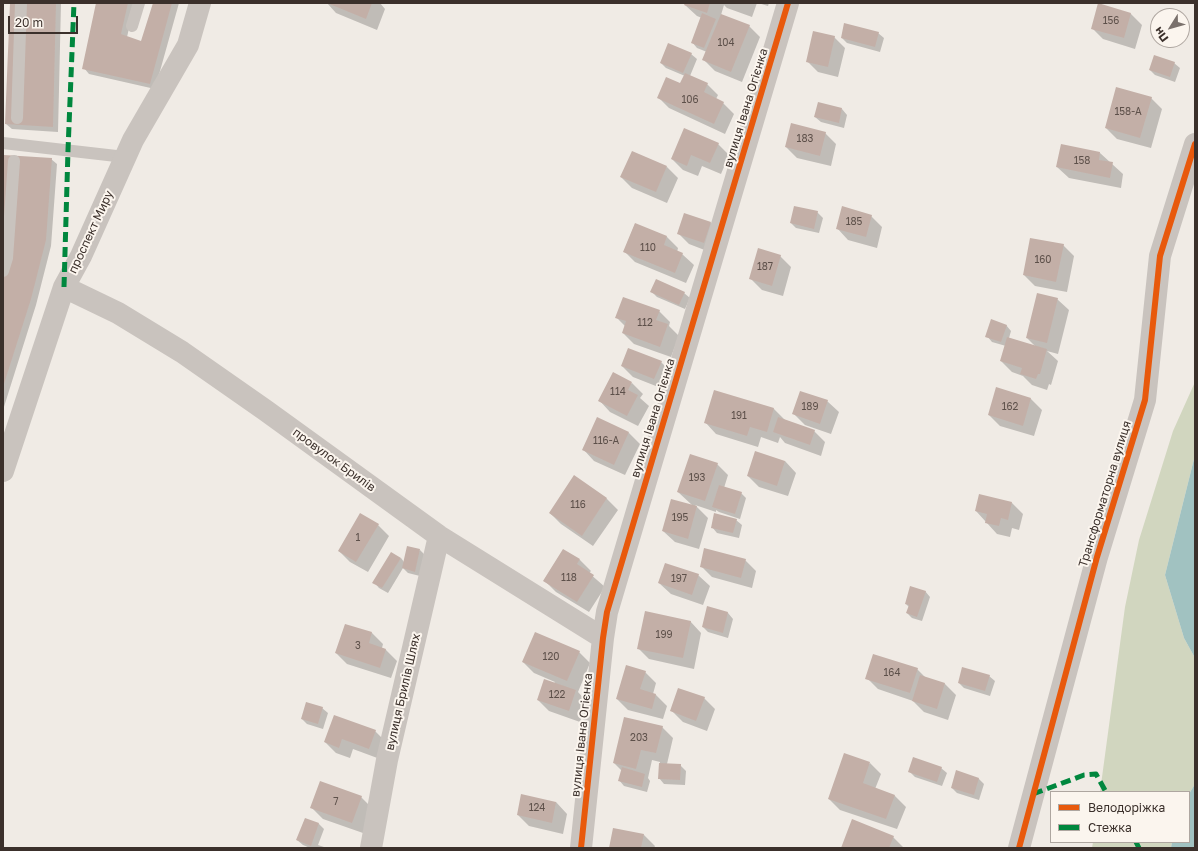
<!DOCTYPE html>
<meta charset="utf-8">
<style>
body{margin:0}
#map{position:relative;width:1198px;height:851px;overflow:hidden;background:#f0ebe5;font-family:"Golos Text",sans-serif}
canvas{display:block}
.frame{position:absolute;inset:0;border:4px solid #3b302b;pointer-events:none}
.legend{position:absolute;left:1050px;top:791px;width:140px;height:52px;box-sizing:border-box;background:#fbf5ee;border:1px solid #aea6a0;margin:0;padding:5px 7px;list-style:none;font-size:12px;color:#3b302b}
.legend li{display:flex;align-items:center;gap:8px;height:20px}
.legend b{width:20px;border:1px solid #aea6a0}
.north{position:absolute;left:1150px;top:8px;width:40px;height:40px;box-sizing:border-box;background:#fbf5ee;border:1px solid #aea6a0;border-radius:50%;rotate:233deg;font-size:11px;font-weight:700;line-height:16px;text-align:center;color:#3b302b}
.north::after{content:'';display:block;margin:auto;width:14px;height:18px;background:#7a716c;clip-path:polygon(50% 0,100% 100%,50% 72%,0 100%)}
.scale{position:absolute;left:8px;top:16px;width:70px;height:18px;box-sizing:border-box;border:2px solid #3b302b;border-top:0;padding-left:5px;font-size:12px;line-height:14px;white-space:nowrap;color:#3b302b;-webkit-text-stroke:3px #fbf5ee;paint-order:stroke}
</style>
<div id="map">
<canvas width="1198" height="851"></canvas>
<div class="frame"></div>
<ul class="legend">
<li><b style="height:5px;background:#e8590c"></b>Велодоріжка</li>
<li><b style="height:5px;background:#00873e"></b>Стежка</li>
</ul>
<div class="north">Пн</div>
<div class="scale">20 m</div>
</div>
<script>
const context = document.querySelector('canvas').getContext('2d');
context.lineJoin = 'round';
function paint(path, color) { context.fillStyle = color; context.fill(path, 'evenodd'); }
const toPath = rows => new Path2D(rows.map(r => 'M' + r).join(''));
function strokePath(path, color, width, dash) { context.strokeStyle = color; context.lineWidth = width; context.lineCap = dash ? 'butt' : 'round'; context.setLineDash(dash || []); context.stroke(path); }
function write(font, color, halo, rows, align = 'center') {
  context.font = font + ' "Golos Text",sans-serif'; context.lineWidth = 4; context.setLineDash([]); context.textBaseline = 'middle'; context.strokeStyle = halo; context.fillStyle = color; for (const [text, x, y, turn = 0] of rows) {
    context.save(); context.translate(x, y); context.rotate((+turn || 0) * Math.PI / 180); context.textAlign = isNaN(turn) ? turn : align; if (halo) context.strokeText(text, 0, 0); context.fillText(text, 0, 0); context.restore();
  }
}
paint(toPath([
 [1195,382,1195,455,1165,575,1184,638,1195,658,1195,784,1189,794,1189,792,1100,792,1125,607,1139,540,1173,431],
 [1093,842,1172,842,1171,848,1092,848]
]), '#d1d6bf');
paint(toPath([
 [1195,455,1195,658,1184,638,1165,575],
 [1195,784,1195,848,1171,848,1172,842,1189,842,1189,794]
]), '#a1c2c1');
paint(toPath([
 [11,3,61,3,58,132,12,129,6,124],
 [97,3,135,3,127,37,142,42,154,3,179,3,155,89,89,74,84,68],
 [327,3,380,3,385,9,377,30,336,13],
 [686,3,757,3,752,17,727,8,724,5,721,15,749,26,760,37,742,82,715,71,704,60,707,52,697,48,692,42,702,18,697,16,685,5],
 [758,3,769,3,768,6],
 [1099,4,1131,14,1142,25,1135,49,1103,39,1092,28],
 [878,33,884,38,880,52,847,43,842,38],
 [834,37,845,48,838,77,818,72,807,61],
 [691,54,697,59,690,76,707,84,718,95,716,99,723,103,734,114,725,134,669,108,658,97,681,84,685,76,666,68,661,63],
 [1174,63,1180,68,1175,82,1155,75,1150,70],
 [1151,98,1162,109,1151,148,1117,139,1106,128],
 [842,109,847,115,844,128,821,122,815,117],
 [825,133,836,144,831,166,797,158,786,147],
 [718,144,729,155,721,174,702,166,698,176,683,170,672,159],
 [1100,153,1123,174,1121,188,1069,178,1057,167],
 [5,156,51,159,57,164,51,246,36,305,3,410,3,193],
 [667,167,678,178,667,203,632,188,621,177],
 [817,212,823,218,819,233,796,228,791,223],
 [871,216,882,227,877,248,848,240,837,228],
 [711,223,722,234,715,254,689,244,678,233],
 [635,224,667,237,678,248,677,252,682,254,694,265,686,283,635,262,624,251],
 [1063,245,1074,256,1067,292,1035,286,1024,275],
 [780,256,791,267,783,296,762,290,751,279],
 [652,292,684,293,690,298,685,309,657,297],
 [1057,299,1069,310,1058,354,1047,351,1058,361,1051,385,1049,384,1047,390,1032,385,1023,376,1012,372,1001,361,1006,346,992,342,987,336,1006,325,1011,331,1009,338,1036,347,1027,338],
 [659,311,670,322,669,326,679,336,671,357,634,344,623,333,625,326,616,317],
 [661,362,672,373,666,390,633,377,622,366],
 [632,383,643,394,640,398,649,406,638,426,610,412,599,400],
 [997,389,1031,399,1042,410,1034,436,1000,426,989,415],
 [715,391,774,409,785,420,814,431,825,442,821,456,785,443,780,437,778,443,761,437,758,447,716,434,705,422],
 [827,401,839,412,831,434,805,425,794,414],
 [598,419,629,433,640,444,625,475,594,461,583,449],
 [785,461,796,473,788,496,759,487,748,476],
 [717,464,728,475,724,488,741,493,746,498,740,519,719,512,716,510,716,512,695,505,708,518,699,549,675,542,663,531,692,505,678,492],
 [575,477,607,499,618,510,593,546,561,524,550,513],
 [1012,503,1023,514,1019,530,1012,528,1010,537,997,534,976,511],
 [736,520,742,525,739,538,717,533,712,527],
 [378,525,389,536,368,572,350,562,339,551],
 [420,550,425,555,420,576,408,573,403,568,388,593,379,588,374,582,401,558,404,562],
 [563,550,580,560,591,571,589,573,605,587,589,612,556,592,544,580],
 [745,560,756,571,752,588,712,577,701,566],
 [698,575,710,586,703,605,671,594,659,583],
 [925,591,930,597,922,621,912,618,907,613,909,607,906,604],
 [708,608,728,613,733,619,728,638,708,632,703,627],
 [690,621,701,633,694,669,649,659,638,648],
 [346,625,372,633,383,644,382,648,386,650,397,661,391,678,347,664,336,653],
 [579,652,590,663,578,692,587,702,580,722,549,711,538,700,555,682,534,673,523,662],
 [917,669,926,678,945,684,956,695,948,720,924,712,913,701,878,689,867,678],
 [645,672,656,683,653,694,656,695,667,706,663,719,628,710,617,699],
 [989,676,995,681,990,696,964,688,959,683],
 [704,698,715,709,707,731,683,722,672,711],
 [322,708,328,713,323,729,307,724,302,719],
 [662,727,673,738,667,764,680,765,686,771,685,785,664,784,659,778,660,762,652,760,648,778,650,781,647,792,624,786,619,780,622,771,614,763],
 [375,731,386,742,380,759,353,749,350,758,336,753,325,742],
 [870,763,881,774,875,789,895,796,906,807,897,829,840,810,829,799],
 [941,768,947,773,942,786,915,777,909,771],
 [957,772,979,779,984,784,979,800,957,793,952,788],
 [361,797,372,808,363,833,323,819,312,808],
 [556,802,567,814,563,834,529,826,518,815],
 [305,819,319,824,324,829,318,845,327,848,310,848,303,845,297,840],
 [644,835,655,846,654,848,610,848],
 [893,837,904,848,842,848]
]), '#0003');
paint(toPath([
 [10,3,56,3,53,127,5,124],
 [96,3,128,3,121,34,141,41,153,3,172,3,150,84,82,69],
 [327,3,372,3,366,19],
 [685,3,710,3,707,13,684,5],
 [1098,3,1131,13,1124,38,1091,29],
 [702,13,716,19,704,48,691,43],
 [721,14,750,25,731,72,702,60],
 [844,23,879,32,875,47,841,38],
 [813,31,835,36,828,67,806,62],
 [668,43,692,53,683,73,660,63],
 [1154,55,1175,62,1170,77,1149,70],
 [685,73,708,83,704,92,724,102,714,124,657,98,666,77,680,83],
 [1116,87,1152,97,1140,138,1105,128],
 [818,102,842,108,839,123,814,117],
 [791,123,826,132,820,156,785,147],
 [684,128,719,143,710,163,691,155,687,166,671,159],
 [1061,144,1100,152,1099,160,1113,162,1110,178,1056,167],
 [632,151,667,166,656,192,620,177],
 [4,155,52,158,46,240,31,299,3,387],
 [794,206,818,211,814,229,790,223],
 [842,206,872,215,866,237,836,229],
 [684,213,711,222,704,243,677,234],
 [635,223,667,236,664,245,683,253,675,273,623,252],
 [1030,238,1064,244,1056,282,1023,275],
 [758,248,781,255,772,286,749,279],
 [656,279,685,292,679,305,650,292],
 [1037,293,1058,298,1047,343,1026,338],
 [623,297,660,310,656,320,668,324,660,347,622,333,626,321,615,318],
 [991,319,1007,325,1001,342,985,337],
 [1007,337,1047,349,1040,374,1038,374,1036,379,1020,374,1022,368,1000,361],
 [628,348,662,361,654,379,621,366],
 [613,372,632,382,628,390,638,395,627,416,598,401],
 [996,387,1031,398,1023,426,988,415],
 [714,390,774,408,767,432,750,427,747,436,704,423],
 [800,391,828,400,820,424,792,414],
 [597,417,629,432,614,465,582,450],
 [778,417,815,430,810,445,773,432],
 [755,451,785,461,777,486,747,476],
 [690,454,718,463,705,501,677,492],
 [574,475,607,498,582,536,549,513],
 [719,485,742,492,735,514,712,507],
 [979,494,1012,502,1008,520,1001,518,999,526,985,523,987,514,975,511],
 [671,499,697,506,688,539,662,531],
 [360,513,379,524,356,562,338,551],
 [714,513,737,519,733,533,711,528],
 [407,546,420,549,415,572,402,568],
 [704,548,746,559,741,578,700,567],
 [563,549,580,559,577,564,594,575,577,602,543,581],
 [391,552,401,558,382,588,372,583],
 [665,563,699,574,692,595,658,583],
 [910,586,926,591,917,617,906,613,909,605,905,604],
 [707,606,728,612,723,633,702,627],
 [645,611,691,621,683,658,637,649],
 [345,624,372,632,369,643,386,649,380,668,335,653],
 [535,632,580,651,567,681,522,662],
 [873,654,918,668,910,693,865,679],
 [626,665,646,671,640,689,656,694,652,709,616,699],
 [962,667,990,675,985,691,958,683],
 [920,675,945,683,937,709,912,701],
 [544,679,576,690,569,711,537,700],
 [678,688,705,697,696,721,670,711],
 [306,702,323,707,318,724,301,719],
 [334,715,376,730,369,749,342,739,339,748,324,742],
 [624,717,663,726,656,753,641,750,636,769,613,763],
 [844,753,870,762,863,783,895,795,886,819,828,799],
 [913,757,942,767,937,782,908,772],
 [659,763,681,764,680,780,658,779],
 [622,767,645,774,642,787,618,781],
 [956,770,979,778,974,795,951,788],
 [320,781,362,796,352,823,310,808],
 [521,794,556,802,552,823,517,815],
 [305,818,319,823,311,846,296,840],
 [852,819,894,836,889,848,841,848],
 [613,828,644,834,641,848,609,848]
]), '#c3afa7');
strokePath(toPath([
 [132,26,139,3],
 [17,118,21,3],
 [3,143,125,157],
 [3,271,7,258,14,161]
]), '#c9c3be', 12);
strokePath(toPath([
 [64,287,118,313,182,352,265,410,439,536,603,638],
 [3,471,64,287,81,256,133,140,188,45,200,3],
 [371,848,387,760,439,536],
 [581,848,603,638,607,612,788,3],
 [1019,848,1097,557,1145,400,1160,256,1195,144]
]), '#c9c3be', 22);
strokePath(toPath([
 [64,287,68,150,74,3],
 [1033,794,1084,775,1096,774,1106,792],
 [1136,842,1139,848]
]), '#00873e', 5, [10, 5]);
strokePath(toPath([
 [581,848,603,638,607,612,788,3],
 [1019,848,1097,557,1145,400,1160,256,1195,144]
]), '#e8590c', 6);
write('10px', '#5d504a', null, [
 ["156",1111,21],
 ["104",726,43],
 ["106",690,100],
 ["158-А",1128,112],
 ["183",805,139],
 ["158",1082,161],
 ["185",854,222],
 ["110",648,248],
 ["160",1043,260],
 ["187",765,267],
 ["112",645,323],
 ["114",618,392],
 ["189",810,407],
 ["162",1010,407],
 ["191",739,416],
 ["116-А",606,441],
 ["193",697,478],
 ["116",578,505],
 ["195",680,518],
 ["1",358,538],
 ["118",569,578],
 ["197",679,579],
 ["199",664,635],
 ["3",358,646],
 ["120",551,657],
 ["164",892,673],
 ["122",557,695],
 ["203",639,738],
 ["7",336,802],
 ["124",537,808]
]);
write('12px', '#3b302b', '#fbf5ee', [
 ["вулиця Івана Огієнка",746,108,-73],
 ["проспект Миру",91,232,-65],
 ["вулиця Івана Огієнка",653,418,-73],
 ["провулок Брилів",334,460,36],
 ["Трансформаторна вулиця",1105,494,-73],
 ["вулиця Брилів Шлях",403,692,-77],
 ["вулиця Івана Огієнка",582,735,-84]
]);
</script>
